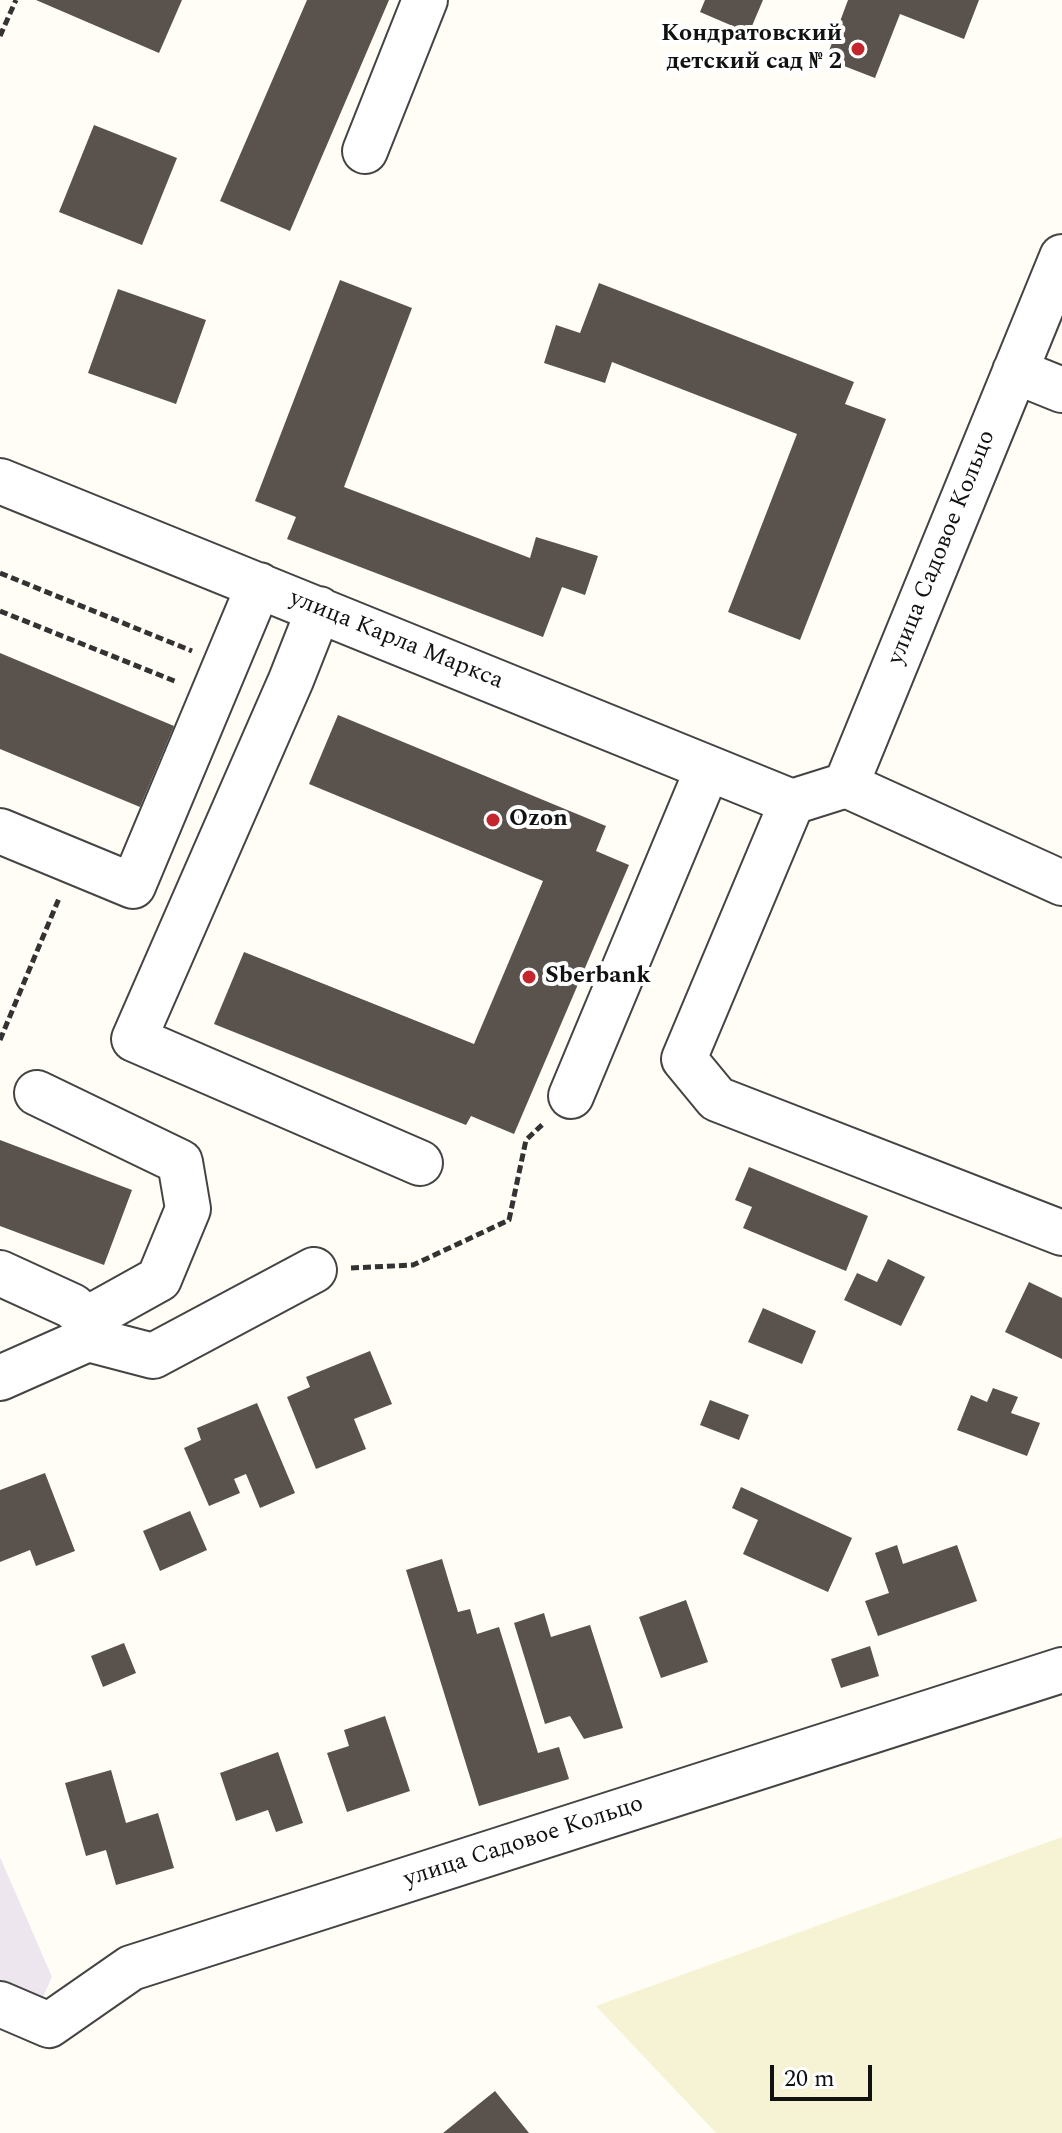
<!DOCTYPE html>
<meta charset="utf-8">
<style>
body{margin:0}
#map{position:relative;width:1062px;height:2133px;overflow:hidden;background:#fffdf5;font-family:Spectral,serif}
canvas{display:block}
.scale{position:absolute;left:770px;top:2065px;width:102px;height:36px;box-sizing:border-box;border:4px solid #111;border-top:0;padding-left:10px;font-size:24px;line-height:28px;white-space:nowrap;color:#111;-webkit-text-stroke:6px #fff;paint-order:stroke}
</style>
<div id="map">
<canvas width="1062" height="2133"></canvas>
<div class="scale">20 m</div>
</div>
<script>
const context = document.querySelector('canvas').getContext('2d');
context.lineJoin = 'round';
function paint(path, color) { context.fillStyle = color; context.fill(path, 'evenodd'); }
const toPath = rows => new Path2D(rows.map(r => 'M' + r).join(''));
function strokePath(path, color, width, dash) { context.strokeStyle = color; context.lineWidth = width; context.lineCap = dash ? 'butt' : 'round'; context.setLineDash(dash || []); context.stroke(path); }
function write(font, color, halo, rows, align = 'center') {
  context.font = font + ' Spectral,serif'; context.lineWidth = 8; context.setLineDash([]); context.textBaseline = 'middle'; context.strokeStyle = halo; context.fillStyle = color; for (const [text, x, y, turn = 0] of rows) {
    context.save(); context.translate(x, y); context.rotate((+turn || 0) * Math.PI / 180); context.textAlign = isNaN(turn) ? turn : align; if (halo) context.strokeText(text, 0, 0); context.fillText(text, 0, 0); context.restore();
  }
}
paint(toPath([
 [0,1857,52,1977,38,2008,0,2020]
]), '#eee6ef');
paint(toPath([
 [1062,1837,1062,2133,716,2133,596,2006]
]), '#f6f3d4');
paint(toPath([
 [36,0,182,0,159,53],
 [307,0,389,0,290,231,220,201],
 [705,0,763,0,749,33,700,12],
 [848,0,979,0,964,39,900,14,875,78,826,59],
 [94,125,177,158,142,245,59,212],
 [340,280,412,308,344,487,530,558,536,537,598,556,585,595,562,587,543,637,287,539,296,517,255,501],
 [599,283,854,382,845,404,886,419,800,640,728,612,797,434,612,362,605,383,544,363,556,325,580,333],
 [118,289,206,320,176,404,88,373],
 [0,653,174,726,140,807,0,749],
 [338,715,606,826,596,851,629,865,514,1134,471,1116,466,1125,214,1024,244,952,474,1044,543,881,309,784],
 [0,1140,132,1190,104,1265,0,1226],
 [749,1167,868,1216,846,1271,743,1228,752,1207,735,1200],
 [888,1259,925,1277,901,1326,844,1300,857,1273,877,1282],
 [1029,1282,1062,1298,1062,1359,1005,1332],
 [763,1308,816,1331,802,1364,748,1342],
 [370,1351,392,1404,354,1419,366,1449,316,1469,287,1397,310,1387,306,1377],
 [993,1388,1018,1397,1011,1413,1040,1423,1027,1456,957,1430,971,1395,987,1402],
 [710,1400,749,1415,739,1440,700,1425],
 [257,1403,295,1493,260,1508,246,1474,234,1479,240,1493,209,1506,184,1448,201,1440,197,1428],
 [45,1473,75,1551,36,1566,30,1550,0,1562,0,1490],
 [741,1487,852,1538,828,1592,743,1554,758,1520,732,1508],
 [190,1511,207,1550,160,1571,143,1531],
 [897,1545,903,1564,957,1545,977,1601,878,1636,865,1601,889,1593,875,1553],
 [442,1559,458,1612,470,1609,477,1634,499,1627,538,1753,559,1747,569,1779,479,1806,406,1570],
 [686,1600,708,1662,661,1678,639,1617],
 [544,1613,551,1637,590,1625,623,1728,584,1739,570,1716,545,1724,514,1623],
 [124,1643,136,1673,103,1687,91,1656],
 [870,1646,879,1676,841,1688,831,1659],
 [385,1716,410,1791,347,1812,327,1753,349,1746,344,1730],
 [278,1752,303,1823,276,1832,268,1810,236,1821,220,1773],
 [111,1770,126,1823,158,1813,174,1868,116,1885,106,1850,86,1856,65,1783],
 [495,2091,529,2133,443,2133]
]), '#5a524d');
const minor = toPath([
 [365,151,425,0],
 [1015,371,1062,390],
 [0,481,792,802],
 [319,609,291,680,134,1039,420,1163],
 [846,785,1062,883],
 [792,802,684,1059,717,1099,1062,1233],
 [792,802,846,785,1062,257],
 [0,831,133,886,259,585],
 [37,1093,180,1162,188,1209,159,1279,87,1319],
 [571,1096,708,768],
 [0,1273,72,1306,87,1319,88,1339],
 [0,1378,88,1339,153,1356,314,1270],
 [0,2004,49,2025,131,1968,1062,1670]
]);
strokePath(minor, '#444', 48);
strokePath(toPath([
 [0,36,16,0],
 [0,573,192,651],
 [0,611,177,682],
 [0,1040,60,896],
 [351,1268,413,1265,509,1220,526,1140,544,1123]
]), '#333', 5, [8, 4]);
strokePath(minor, '#fff', 44);
for (const [x, y, r, color] of [
 [858,49,8,"#c4262e"],
 [493,820,8,"#c4262e"],
 [529,977,8,"#c4262e"]
]) { const dot = new Path2D(); dot.arc(x, y, r, 0, 2 * Math.PI); context.fillStyle = color; context.fill(dot); strokePath(dot, '#fff', 3); }
write('bold 24px', '#111', '#fff', [
 ["Кондратовский",842,35,"right"],
 ["детский сад № 2",842,63,"right"],
 ["Ozon",509,820],
 ["Sberbank",545,977]
], 'left');
write('24px', '#111', '#fff', [
 ["улица Садовое Кольцо",943,548,-68],
 ["улица Карла Маркса",396,641,22],
 ["улица Садовое Кольцо",524,1843,-18]
]);
</script>
